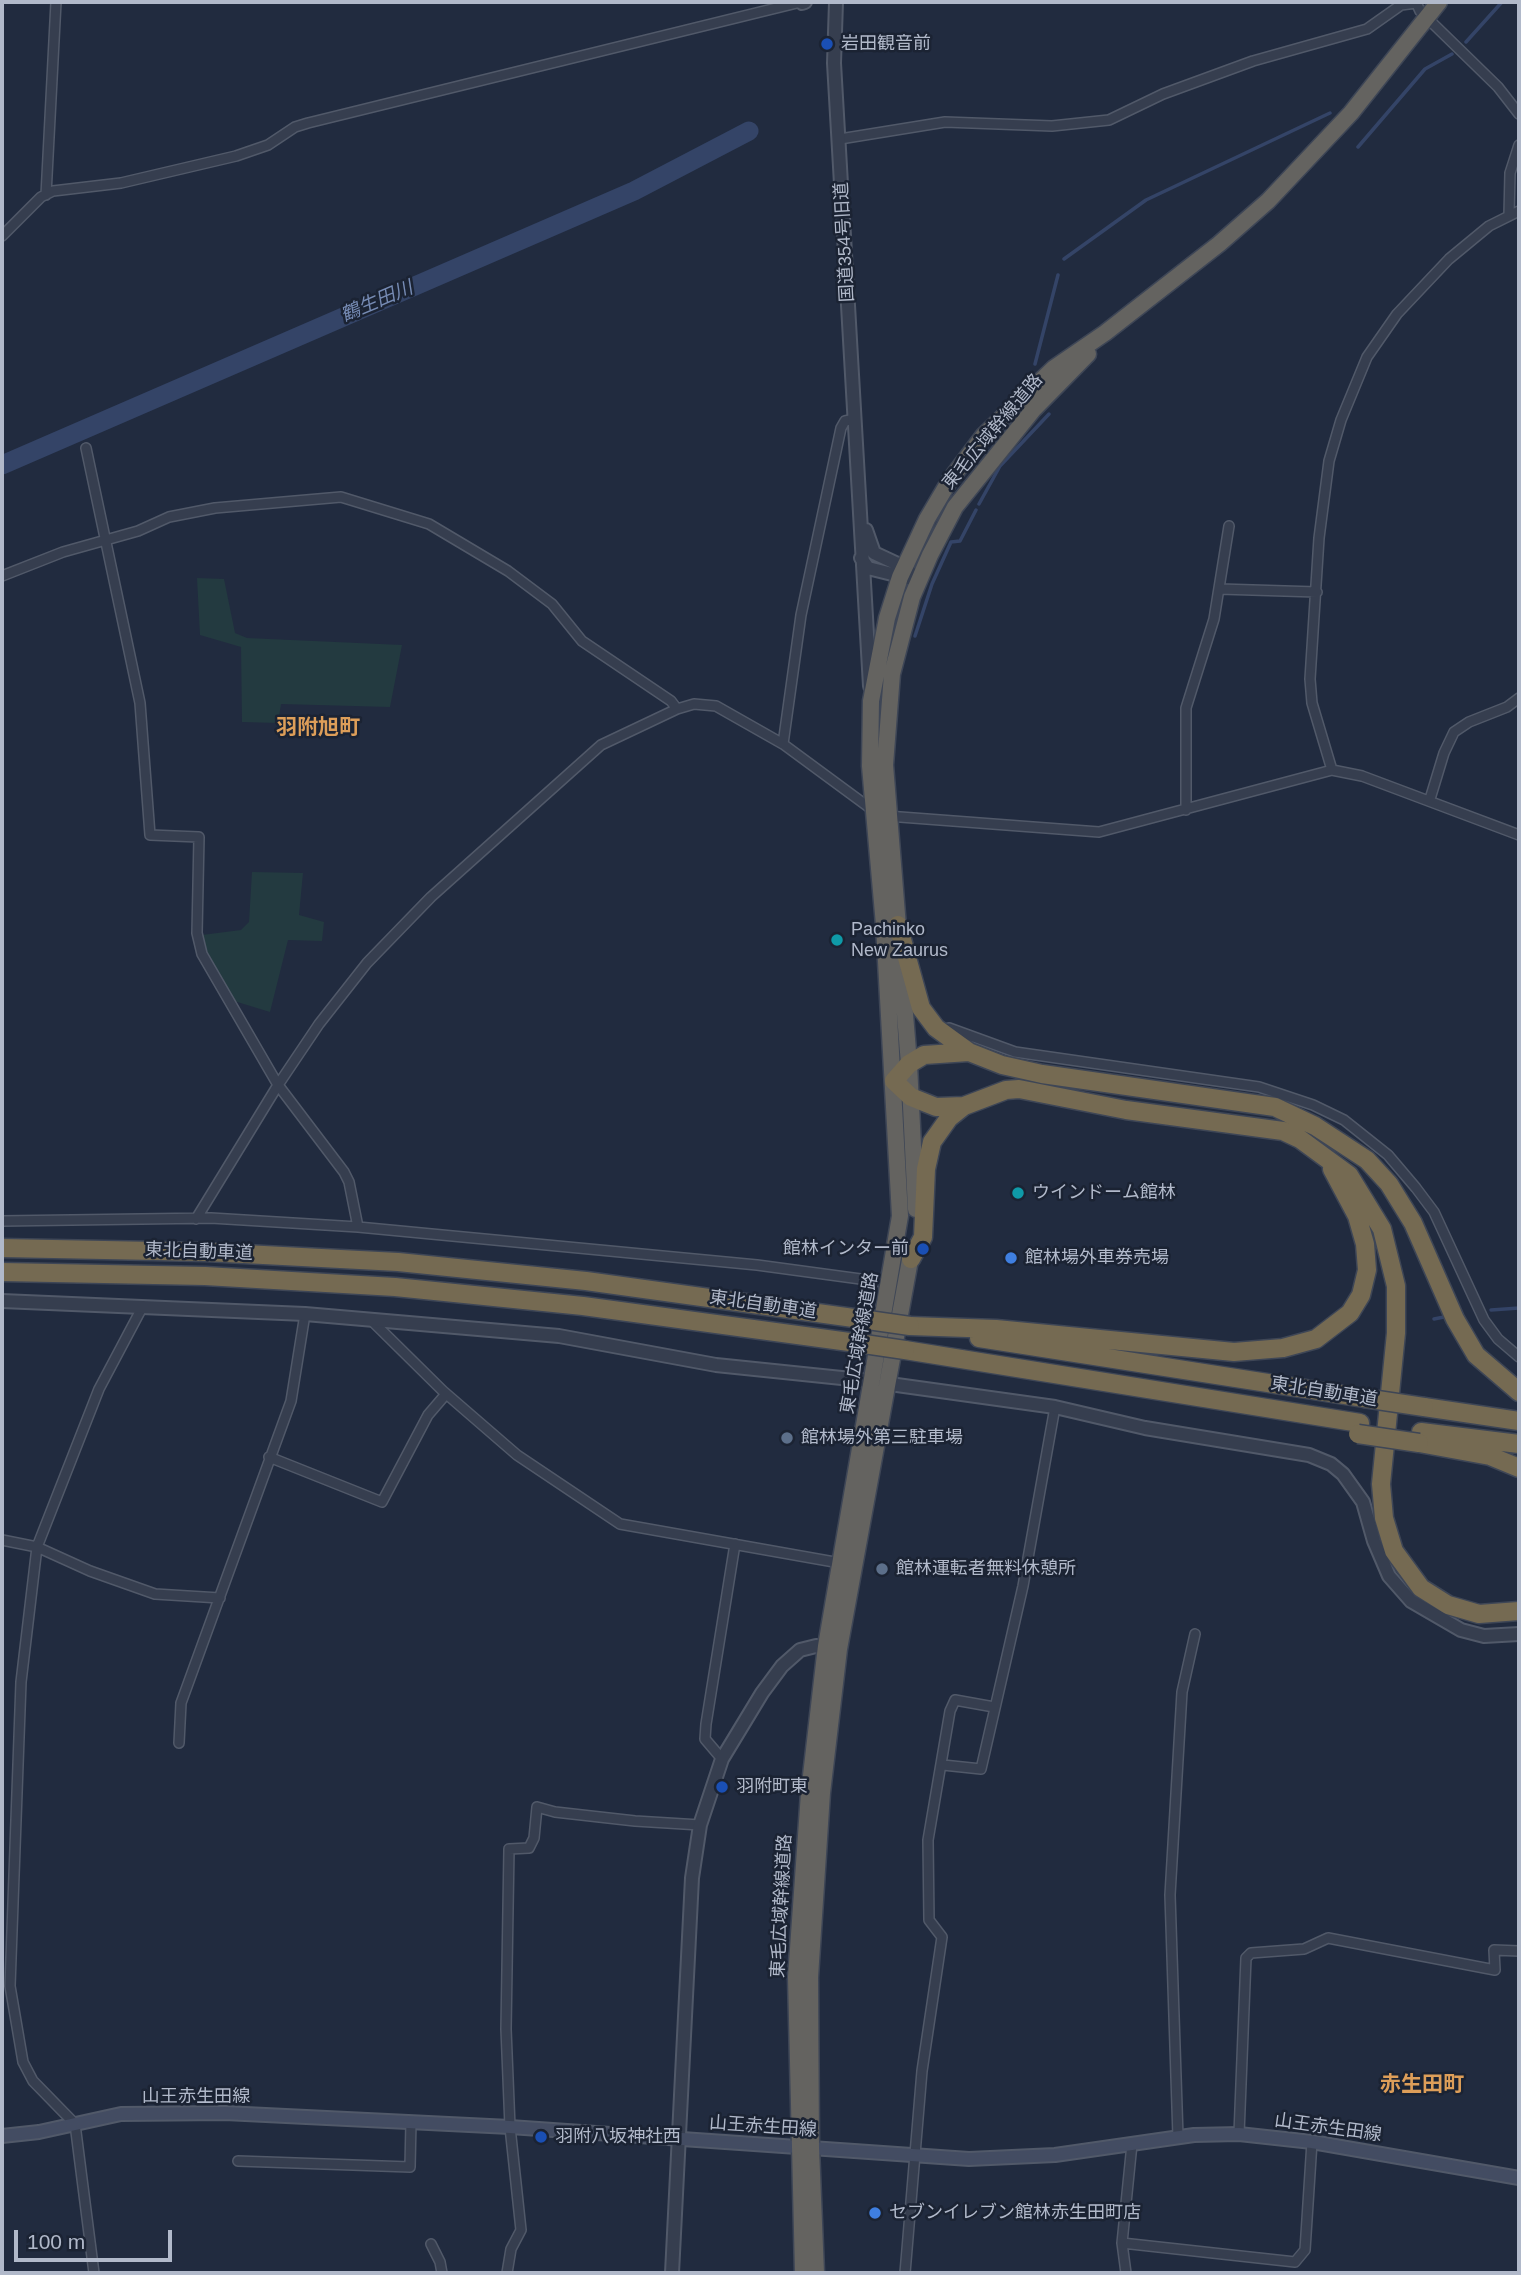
<!DOCTYPE html>
<meta charset="utf-8">
<style>
body{margin:0}
#map{position:relative;width:1521px;height:2275px;overflow:hidden;background:#212b3f;font-family:Arial,sans-serif}
canvas{display:block}
.frame{position:absolute;inset:0;border:4px solid #b1b9ca;pointer-events:none}
.scale{position:absolute;left:14px;top:2230px;width:158px;height:32px;box-sizing:border-box;border:4px solid #b1b9ca;border-top:0;padding-left:9px;font-size:21px;line-height:24px;white-space:nowrap;color:#b1b9ca;-webkit-text-stroke:5px #1b2333;paint-order:stroke}
</style>
<div id="map">
<canvas width="1521" height="2275"></canvas>
<div class="frame"></div>
<div class="scale">100 m</div>
</div>
<script>
const context = document.querySelector('canvas').getContext('2d');
context.lineJoin = 'round';
function paint(path, color) { context.fillStyle = color; context.fill(path, 'evenodd'); }
const toPath = rows => new Path2D(rows.map(r => 'M' + r).join(''));
function strokePath(path, color, width, dash) { context.strokeStyle = color; context.lineWidth = width; context.lineCap = dash ? 'butt' : 'round'; context.setLineDash(dash || []); context.stroke(path); }
function write(font, color, halo, rows, align = 'center') {
  context.font = font + ' Arial,"Noto Sans JP",sans-serif'; context.lineWidth = 5; context.setLineDash([]); context.textBaseline = 'middle'; context.strokeStyle = halo; context.fillStyle = color; for (const [text, x, y, turn = 0] of rows) {
    context.save(); context.translate(x, y); context.rotate((+turn || 0) * Math.PI / 180); context.textAlign = isNaN(turn) ? turn : align; if (halo) context.strokeText(text, 0, 0); context.fillText(text, 0, 0); context.restore();
  }
}
paint(toPath([
 [197,578,224,579,235,633,247,638,402,645,390,707,281,704,278,723,242,722,241,647,200,635],
 [252,872,303,873,299,915,324,922,322,941,288,940,270,1012,234,1001,206,952,202,935,241,930,249,922]
]), '#233a40');
strokePath(toPath([
 [1466,42,1502,2],
 [1358,147,1425,69,1452,54],
 [1064,259,1146,200,1330,113],
 [1035,364,1058,275],
 [979,504,1000,466,1049,414],
 [915,636,932,584,951,542,960,541,976,510],
 [1491,1310,1519,1308],
 [1434,1319,1444,1317]
]), '#344467', 3.5);
strokePath(toPath([
 [2,465,634,191,749,131]
]), '#344467', 19);
const minor = toPath([
 [1416,2,1420,11,1498,87,1519,114],
 [840,139,945,122,1052,126,1109,120,1163,94,1253,61,1367,29,1401,5,1416,3],
 [46,195,56,2],
 [1509,215,1510,173,1519,145],
 [2,236,41,197,53,191,121,183,236,156,268,145,295,127,308,123,801,2],
 [86,448,140,703,150,835,199,837,197,933,202,954,278,1085,344,1172,349,1182,358,1227],
 [2,576,63,552,138,531,169,517,215,508,341,497,429,524,508,571,552,604,582,641,671,701,677,709],
 [1220,589,1317,592],
 [783,744,801,615,841,428,845,421,855,419],
 [1332,770,1312,703,1310,679,1319,538,1329,461,1341,420,1367,357,1397,314,1449,259,1489,226,1519,211],
 [1430,799,1444,753,1454,732,1469,722,1507,707,1519,698],
 [1186,810,1186,708,1214,619,1229,526],
 [887,816,1099,832,1332,770,1362,776,1519,835],
 [949,1028,1015,1052,1259,1087,1313,1105,1344,1120,1388,1155,1416,1188,1434,1212,1484,1320,1498,1339,1519,1357],
 [196,1219,278,1085,319,1024,367,963,431,897,601,745,677,709,694,704,716,706,783,744,874,811],
 [2,1221,211,1218,358,1227,757,1265,890,1283],
 [370,1319,443,1391,517,1455,620,1524,840,1563],
 [269,1457,382,1502,428,1415,446,1394],
 [2,1540,37,1547,90,1571,155,1594,220,1598],
 [179,1743,181,1703,291,1401,305,1314],
 [722,1759,705,1739,706,1724,735,1544],
 [943,1765,981,1769,1023,1586,1055,1407],
 [1239,2134,1246,1958,1251,1953,1304,1949,1328,1938,1495,1970,1494,1950,1519,1951],
 [1178,2137,1170,1895,1182,1692,1195,1634],
 [238,2161,410,2167,411,2122],
 [1122,2243,1295,2262,1305,2250,1312,2142],
 [431,2244,440,2262,442,2273],
 [94,2273,75,2124,33,2081,23,2062,10,1986,21,1682,37,1547,99,1389,143,1306],
 [507,2273,511,2249,521,2230,510,2127,506,2029,509,1849,529,1848,534,1838,537,1807,555,1812,635,1821,700,1825],
 [905,2273,922,2071,942,1937,929,1920,928,1840,950,1711,955,1700,994,1707],
 [1126,2273,1122,2243,1132,2144]
]);
const tertiary = toPath([
 [836,2,834,63,870,686],
 [802,3,805,2],
 [866,530,874,553,904,567,919,580],
 [861,558,868,568,908,578],
 [2,1301,305,1314,559,1336,716,1365,861,1380,1055,1407,1145,1428,1309,1455,1331,1464,1343,1474,1363,1502,1374,1541,1389,1576,1411,1601,1461,1630,1484,1636,1519,1634],
 [672,2273,692,1878,700,1825,722,1759,762,1693,782,1666,800,1650,816,1646,832,1647]
]);
const secondary = toPath([
 [2,2136,39,2132,121,2114,225,2113,510,2127,969,2159,1055,2155,1194,2135,1239,2134,1312,2142,1519,2178]
]);
const trunk = toPath([
 [916,1209,909,1064,885,765,892,674,912,597,930,555,955,507,1033,410,1088,354],
 [803,2273,796,1977,809,1793,826,1646,900,1216,884,925,870,766,871,701,887,618,900,577,927,519,950,480,984,435,1054,368,1105,333,1219,244,1268,201,1351,113,1439,2],
 [816,2273,811,2148,810,1977,822,1793,839,1649,912,1249]
]);
const motorway = toPath([
 [898,925,921,1008,936,1028,969,1052,1002,1065,1042,1074,1275,1107,1315,1126,1367,1160,1389,1184,1413,1223,1455,1319,1476,1355,1519,1392],
 [969,1052,924,1055,909,1064,894,1081,911,1097,936,1107,964,1106,1006,1090,1019,1089,1126,1110,1283,1131,1300,1139,1349,1175,1382,1229,1396,1286,1396,1333,1381,1484,1384,1518,1394,1551,1421,1588,1448,1605,1479,1614,1519,1611],
 [2,1248,206,1252,398,1262,586,1281,868,1320],
 [911,1259,923,1237,926,1169,932,1142,949,1118,964,1106],
 [2,1272,205,1276,395,1287,583,1306,864,1344],
 [910,1326,996,1329,1234,1352,1283,1348,1316,1339,1350,1313,1361,1295,1367,1270,1365,1244,1357,1216,1332,1169],
 [979,1338,1364,1398],
 [905,1350,1360,1423],
 [1424,1407,1519,1421],
 [1421,1432,1519,1444],
 [1419,1443,1490,1456,1519,1468]
]);
strokePath(minor, '#515969', 12);
strokePath(tertiary, '#515969', 16);
strokePath(secondary, '#515969', 16);
strokePath(trunk, '#3e4656', 19);
strokePath(motorway, '#3e4656', 21);
strokePath(minor, '#363e4f', 9);
strokePath(tertiary, '#363e4f', 12);
strokePath(secondary, '#434c62', 12);
strokePath(trunk, '#646360', 16);
strokePath(motorway, '#756a52', 18);
const motorwayBridge = toPath([
 [868,1320,910,1326],
 [864,1344,905,1350],
 [1364,1398,1424,1407],
 [1358,1434,1419,1443]
]);
strokePath(motorwayBridge, '#3e4656', 21, []);
strokePath(motorwayBridge, '#756a52', 18);
for (const [x, y, r, color] of [
 [827,44,7,"#1a4fb4"],
 [837,940,7,"#0f9aa8"],
 [1018,1193,7,"#0f9aa8"],
 [923,1249,7,"#1a4fb4"],
 [1011,1258,7,"#3f7fe0"],
 [787,1438,7,"#5c6f8a"],
 [882,1569,7,"#5c6f8a"],
 [722,1787,7,"#1a4fb4"],
 [541,2137,7,"#1a4fb4"],
 [875,2213,7,"#3f7fe0"]
]) { const dot = new Path2D(); dot.arc(x, y, r, 0, 2 * Math.PI); context.fillStyle = color; context.fill(dot); strokePath(dot, '#1b2333', 2.5); }
write('18px', '#b1b9ca', '#1b2333', [
 ["岩田観音前",841,44],
 ["Pachinko",851,930],
 ["New Zaurus",851,951],
 ["ウインドーム館林",1032,1193],
 ["館林インター前",909,1249,"right"],
 ["館林場外車券売場",1025,1258],
 ["館林場外第三駐車場",801,1438],
 ["館林運転者無料休憩所",896,1569],
 ["羽附町東",736,1787],
 ["羽附八坂神社西",555,2137],
 ["セブンイレブン館林赤生田町店",889,2213]
], 'left');
write('18px', '#b1b9ca', '#1b2333', [
 ["国道354号旧道",845,242,-93],
 ["東毛広域幹線道路",993,432,-50],
 ["東北自動車道",199,1252,2],
 ["東北自動車道",763,1305,8],
 ["東毛広域幹線道路",860,1343,-80],
 ["東北自動車道",1324,1392,9],
 ["東毛広域幹線道路",782,1906,-87],
 ["山王赤生田線",196,2097],
 ["山王赤生田線",763,2127,4],
 ["山王赤生田線",1328,2128,8]
]);
write('italic 19px', '#768bb4', '#1b2333', [
 ["鶴生田川",377,302,-23]
]);
write('bold 21px', '#dd9e59', '#1b2333', [
 ["羽附旭町",318,728],
 ["赤生田町",1422,2085]
]);
</script>
